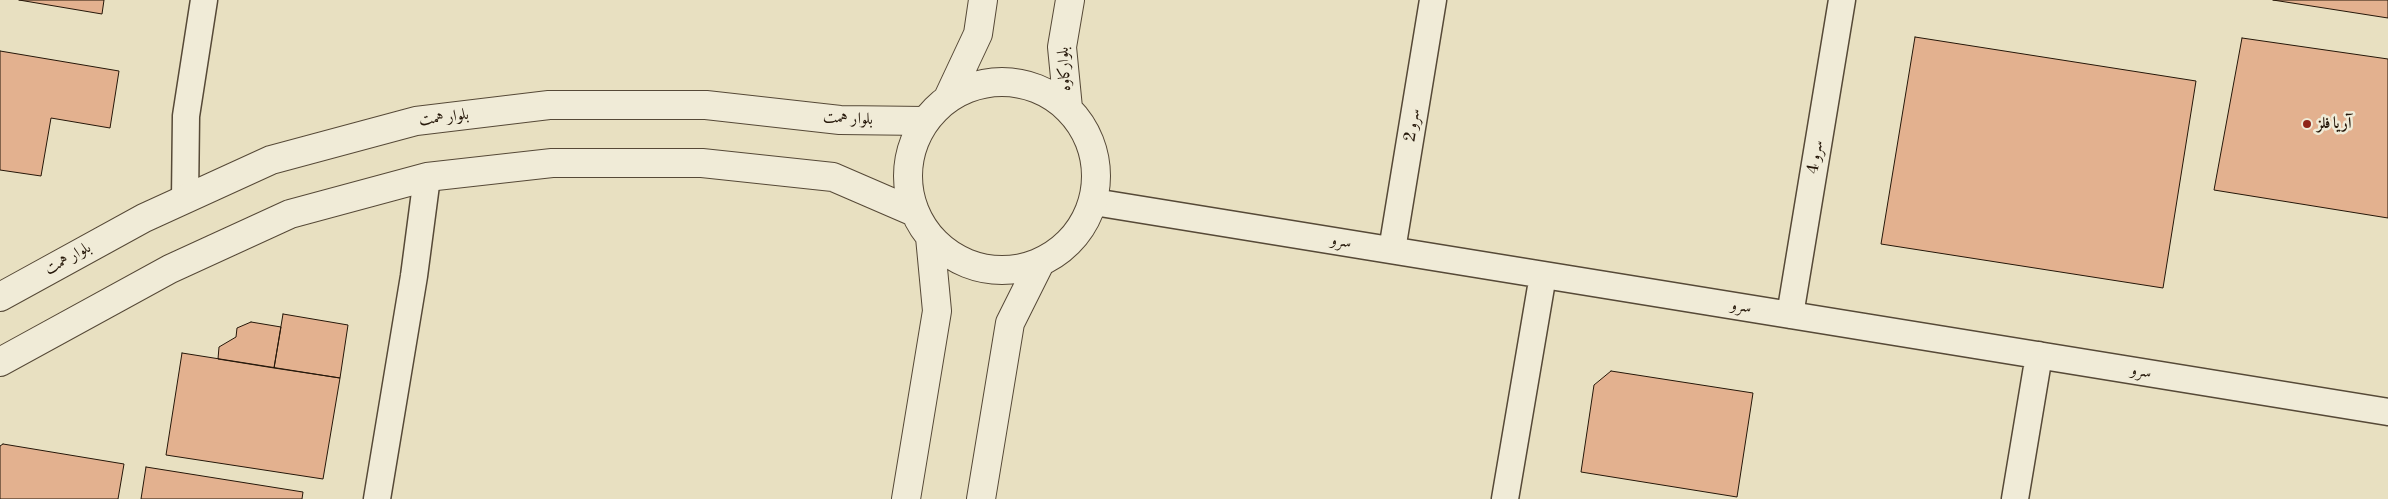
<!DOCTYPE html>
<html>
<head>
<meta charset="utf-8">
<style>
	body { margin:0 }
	canvas { display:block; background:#e8e0c1 }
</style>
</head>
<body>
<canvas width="2388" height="499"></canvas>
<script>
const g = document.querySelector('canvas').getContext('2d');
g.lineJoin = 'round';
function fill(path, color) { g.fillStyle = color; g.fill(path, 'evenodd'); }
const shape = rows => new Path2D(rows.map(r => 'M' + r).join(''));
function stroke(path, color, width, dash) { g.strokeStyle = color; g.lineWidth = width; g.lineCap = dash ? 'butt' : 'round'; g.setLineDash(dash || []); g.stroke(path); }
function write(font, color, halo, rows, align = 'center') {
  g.font = font + ' "Libre Bodoni",Amiri,serif'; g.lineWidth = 5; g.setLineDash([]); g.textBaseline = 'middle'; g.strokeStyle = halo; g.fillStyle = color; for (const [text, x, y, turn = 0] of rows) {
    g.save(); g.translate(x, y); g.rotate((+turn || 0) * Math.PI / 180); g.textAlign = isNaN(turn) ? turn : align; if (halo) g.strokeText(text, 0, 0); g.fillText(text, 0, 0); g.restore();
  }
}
const building = shape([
	[19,0,104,0,102,14,19,0],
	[2273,0,2388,0,2388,18,2273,0],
	[1915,37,2196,81,2163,288,1881,244,1915,37],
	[2242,38,2388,59,2388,218,2214,190,2242,38],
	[0,51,119,71,110,128,51,118,41,176,0,170,0,51],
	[283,314,348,325,340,378,274,368,283,314],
	[251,322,281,327,274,368,218,359,219,347,236,337,237,328,251,322],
	[182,353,340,378,323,479,166,455,182,353],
	[1611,371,1753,393,1737,497,1581,472,1594,385,1611,371],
	[3,444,124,464,118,499,0,499,0,446,3,444],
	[146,467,303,492,302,499,141,499,146,467]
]);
fill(building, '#e3b18f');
stroke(building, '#251709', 1);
const minor = shape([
	[185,199,186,116,204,0],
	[1094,202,2388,412],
	[1392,250,1433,0],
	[1790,315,1842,0],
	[377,499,414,276,427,177],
	[1505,499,1543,275],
	[2015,499,2039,355]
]);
const tertiary = shape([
	'908 176a94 94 0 1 1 188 0a94 94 0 1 1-188 0Z',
	[948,98,978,34,983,0],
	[1068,108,1062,47,1070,0],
	[0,297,144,218,271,160,416,121,549,105,706,105,840,120,925,121],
	[0,362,170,269,290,214,427,177,552,163,702,163,833,177,914,212],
	[906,499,937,311,930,237],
	[981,499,1010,323,1040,263]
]);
stroke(minor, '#564937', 29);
stroke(tertiary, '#564937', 30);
stroke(minor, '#f0ebd7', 26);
stroke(tertiary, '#f0ebd7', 28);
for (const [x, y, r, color] of [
	[2307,124,5,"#8f2418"]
]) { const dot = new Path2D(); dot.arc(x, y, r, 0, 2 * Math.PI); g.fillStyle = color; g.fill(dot); stroke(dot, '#f0ebd7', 2); }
write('16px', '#251709', '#f0ebd7', [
	["بلوارکاوه",1065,69,-93],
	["بلوار همت",444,118,-7],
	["بلوار همت",848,119,3],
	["سرو 2",1413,125,-81],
	["سرو 4",1816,157,-81],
	["سرو",1341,242,9],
	["بلوار همت",68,259,-29],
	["سرو",1741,307,9],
	["سرو",2141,372,9]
]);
write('bold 16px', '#251709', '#f0ebd7', [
	["آریا فلز",2317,124]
], 'left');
</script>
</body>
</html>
